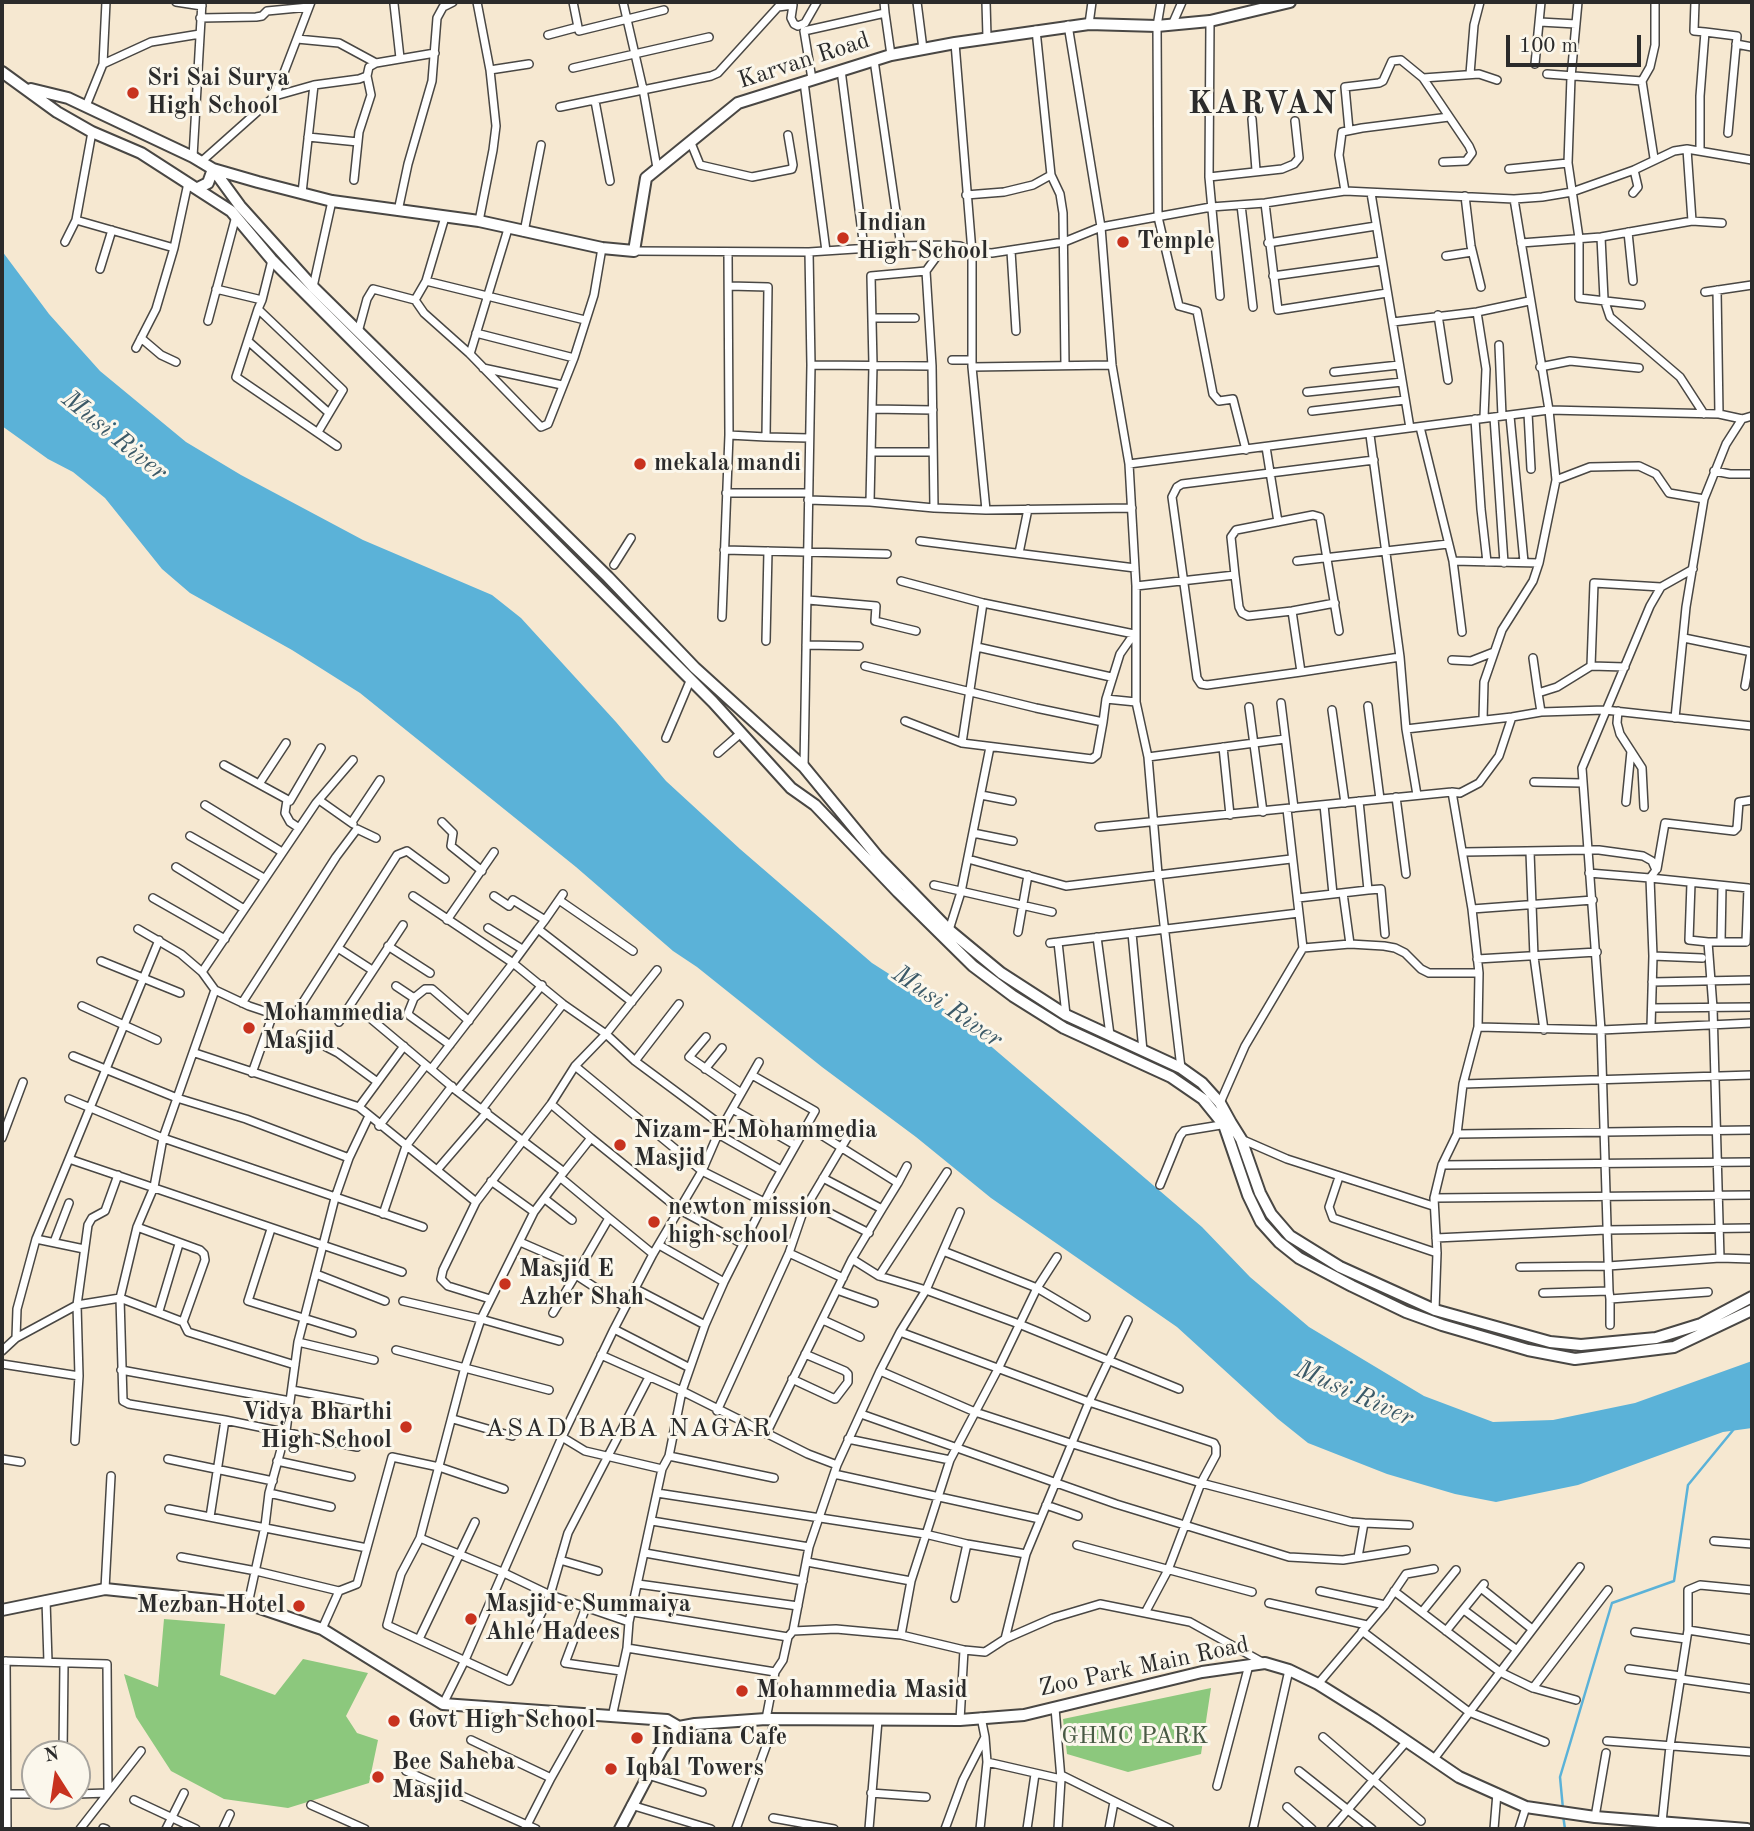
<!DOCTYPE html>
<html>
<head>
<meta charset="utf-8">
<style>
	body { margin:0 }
	#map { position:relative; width:1754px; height:1831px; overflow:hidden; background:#f6e8d1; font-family:"Old Standard TT",serif }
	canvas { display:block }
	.frame { position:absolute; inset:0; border:4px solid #2b2b2b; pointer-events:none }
	.north { position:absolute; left:21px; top:1740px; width:70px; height:70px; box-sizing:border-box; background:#fbf7ec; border:2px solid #a8a59f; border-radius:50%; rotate:348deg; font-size:19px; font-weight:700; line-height:28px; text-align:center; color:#2b2b2b }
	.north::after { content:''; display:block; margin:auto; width:24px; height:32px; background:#c8321e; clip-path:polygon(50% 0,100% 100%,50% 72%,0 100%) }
	.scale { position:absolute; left:1506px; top:35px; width:135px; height:32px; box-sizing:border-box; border:4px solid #2b2b2b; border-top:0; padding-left:9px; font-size:21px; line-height:24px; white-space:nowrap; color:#2b2b2b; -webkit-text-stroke:5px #fbf7ec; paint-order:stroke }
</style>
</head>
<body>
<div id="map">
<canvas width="1754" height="1831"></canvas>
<div class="frame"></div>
<div class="north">N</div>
<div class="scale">100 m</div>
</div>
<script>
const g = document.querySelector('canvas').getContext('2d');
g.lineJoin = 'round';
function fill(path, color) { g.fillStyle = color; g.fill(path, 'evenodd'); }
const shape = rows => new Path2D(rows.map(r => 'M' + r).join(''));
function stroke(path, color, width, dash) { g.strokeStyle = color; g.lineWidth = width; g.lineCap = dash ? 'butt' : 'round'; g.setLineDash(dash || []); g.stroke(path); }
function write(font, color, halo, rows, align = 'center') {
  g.font = font + ' "Old Standard TT",serif'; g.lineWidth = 6; g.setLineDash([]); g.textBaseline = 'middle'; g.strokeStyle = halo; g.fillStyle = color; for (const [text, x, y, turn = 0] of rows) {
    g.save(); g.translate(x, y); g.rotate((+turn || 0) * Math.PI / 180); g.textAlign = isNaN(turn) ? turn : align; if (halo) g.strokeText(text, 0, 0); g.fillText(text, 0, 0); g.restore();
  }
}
fill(shape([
	[164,1619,225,1624,220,1675,275,1695,303,1659,368,1673,346,1716,357,1733,378,1740,369,1783,288,1808,224,1799,171,1771,136,1717,124,1674,158,1687],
	[1211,1688,1201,1754,1128,1772,1067,1754,1063,1719]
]), '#8cc87d');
fill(shape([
	[2,251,49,314,100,371,186,442,241,475,363,540,492,595,521,618,616,722,666,781,740,849,872,963,958,1018,1202,1227,1250,1277,1309,1327,1424,1396,1493,1422,1553,1420,1635,1403,1752,1361,1752,1428,1723,1432,1578,1485,1496,1502,1455,1494,1387,1474,1308,1443,1278,1419,1177,1327,991,1198,916,1137,822,1067,697,967,673,951,576,867,360,693,292,650,190,593,162,569,105,498,73,472,48,459,2,426]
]), '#5bb2d8');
stroke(shape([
	[1563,1809,1560,1777,1612,1603,1674,1581,1688,1485,1734,1429],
	[1563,1815,1565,1829]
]), '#5bb2d8', 2.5);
const street = shape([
	[176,2,202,6],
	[477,2,490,70],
	[623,2,643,89,657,168],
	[884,2,885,13],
	[917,2,923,49],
	[986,2,987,37],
	[1161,2,1157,26,1158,217,1179,306,1197,311,1213,394,1219,401,1233,399,1246,450],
	[1578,2,1571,77,1568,163,1579,238,1579,298,1641,305],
	[1695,2,1694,31,1705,32,1700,96,1700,150],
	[394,4,400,58],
	[200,18,256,17,262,16,267,11,309,7],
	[1210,21,1209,177,1220,296],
	[1540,22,1576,24],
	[1089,24,1092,2],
	[1068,25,1101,227,1112,365,1129,464,1136,586,1136,702,1148,757,1158,874,1181,1068],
	[1172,25,1182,2],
	[578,27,579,31,664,10],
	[1036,30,1051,175,1060,194,1063,213,1065,365],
	[1705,32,1737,36,1728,133],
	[548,35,578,27,573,2],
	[297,39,339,43,376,63],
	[955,43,972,252,972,367,986,510],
	[1736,44,1752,47],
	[874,60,901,246],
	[103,64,106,2],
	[1535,64,1541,2],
	[573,68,709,37],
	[841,70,864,248],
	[1470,74,1474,25,1480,2],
	[1547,74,1642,81,1654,158],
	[1423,78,1479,74,1497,80],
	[812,79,804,31,885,13,891,55],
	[1642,81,1650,67,1655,45,1655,2],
	[804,82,826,251],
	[275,96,314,85,359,79,367,76,369,67,376,63,435,53],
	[595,101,610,181],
	[86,106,103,64,151,42,200,34],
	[560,107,711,76,718,73,778,7,793,5,791,18,794,24,798,26,805,23,817,2],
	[1252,119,1256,170],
	[1349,130,1345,87,1379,83,1383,81,1392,61,1401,60,1423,78,1469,146,1472,153,1466,161,1443,162],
	[92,132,76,220,174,248,188,183],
	[308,137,358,142],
	[691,143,700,165,752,177,792,169,793,165,788,135],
	[1687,149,1692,221],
	[193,157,202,2],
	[202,161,275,96,311,2],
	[1509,169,1568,163],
	[1209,177,1282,169,1294,164,1299,158,1295,121],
	[354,180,359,132,371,95,367,76],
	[1345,191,1339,155,1342,132,1362,128,1449,117],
	[302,193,314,85],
	[1371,193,1410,428],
	[1633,193,1638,187,1634,170],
	[966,195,1004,192,1033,185,1051,175],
	[1465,196,1471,246,1481,287],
	[1265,203,1278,310,1387,293],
	[1241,205,1253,307],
	[398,211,408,164,432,81,437,18,443,7,453,2],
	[445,217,426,281,415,300,424,313,470,354,541,427,548,424,574,358,594,295,602,248],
	[479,221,493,150,496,126,490,70,529,64],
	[524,232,541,145],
	[1628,232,1633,281],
	[1601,237,1604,299,1610,317,1680,377,1704,414],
	[65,242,76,220],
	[1268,243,1376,226],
	[1521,243,1601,237,1692,221,1722,223],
	[634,251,809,252,901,246,945,245,960,246,972,252,992,253,1064,242,1101,227,1211,207,1265,203,1345,191,1514,199,1542,197,1572,192,1634,170,1674,151,1687,149,1752,160],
	[1011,251,1016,331],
	[1446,256,1472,252],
	[100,269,112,230],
	[926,271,932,366,934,508],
	[1273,276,1382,261],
	[426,281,585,320],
	[729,286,768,287,766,437,809,438],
	[313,287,332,201],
	[216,289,262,300,272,260],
	[1717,290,1719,414],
	[1705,292,1752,285],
	[262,300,258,309,343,390,318,432],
	[258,309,236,377,337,446],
	[1477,312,1486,369,1484,417],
	[1438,315,1448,380],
	[872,318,915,318],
	[208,321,236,216],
	[1393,322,1477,312,1529,301],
	[358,332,367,299,373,289,415,300],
	[476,333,574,358],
	[141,338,161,355,176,362],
	[248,341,329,413],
	[1499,345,1502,416],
	[136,348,156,309,174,248],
	[470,354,508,229],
	[952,360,971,360],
	[811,365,932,366],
	[972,367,1112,365],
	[1540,367,1570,361,1639,368],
	[483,368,562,385],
	[1334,372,1399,365],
	[1307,392,1402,382],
	[873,409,933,410],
	[1312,411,1405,400],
	[1528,413,1531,469],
	[1510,416,1524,562],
	[1494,417,1504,563],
	[1475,419,1481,509,1487,562],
	[1420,427,1453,561,1462,632],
	[729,435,766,437],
	[1370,435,1400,657,1406,729,1417,795],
	[1266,447,1278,522],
	[872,452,933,452],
	[1374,460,1182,484,1177,487,1172,497,1197,678,1201,684,1207,685,1301,672,1400,657],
	[1129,464,1549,410,1719,414,1742,419,1752,416],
	[1714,471,1730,474,1752,474],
	[1556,480,1590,467,1639,466,1656,474,1669,493,1704,499],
	[726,493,807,493],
	[808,500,870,502,934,508,986,510,1132,508],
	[870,502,873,365,871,276,926,271,945,245],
	[920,541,1135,568],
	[724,550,887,554],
	[1019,553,1028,509],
	[1297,561,1448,544],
	[1453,561,1539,563],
	[614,565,631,538],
	[1235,575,1231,537,1236,530,1313,515,1320,517,1339,631],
	[901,581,983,603,1134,634,1120,654,1106,699],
	[1136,586,1235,575,1239,607,1242,613,1248,616,1292,611,1335,603],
	[808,600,876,606,875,621,916,631],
	[1292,611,1301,672],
	[722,617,729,435,728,253],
	[1684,638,1752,652],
	[766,641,768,551],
	[806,645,859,646],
	[977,647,1111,677],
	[1533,658,1538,693],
	[1452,660,1471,661,1494,652],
	[865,666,1036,708,1103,722,1106,699,1136,702],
	[1591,666,1594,583,1661,587],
	[1745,686,1751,652],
	[1281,703,1294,808],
	[1368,706,1380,799],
	[1249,707,1263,812],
	[1332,710,1345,803],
	[1618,711,1617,723,1620,734,1642,768,1644,807],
	[1541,712,1538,693,1557,687,1591,666,1625,667],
	[1675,718,1686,607,1704,499,1726,444,1742,419],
	[1483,720,1484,682,1502,630,1533,581,1539,563,1556,480,1549,410,1514,199],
	[905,721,962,743,1092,759,1097,755,1103,722],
	[1406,729,1512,717,1541,712,1605,710,1752,726],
	[666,738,690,681],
	[962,743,983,603],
	[1223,747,1230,815],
	[718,753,741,733],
	[1148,757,1285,739],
	[224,765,290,801,321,748],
	[804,767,811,365,809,252],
	[1534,782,1582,783],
	[259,784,286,743],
	[981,795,1012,801],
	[1396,797,1406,874],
	[287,800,285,813,290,822,299,828],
	[319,800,353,824],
	[1626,802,1631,751],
	[205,805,282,852],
	[1324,805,1333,894],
	[352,822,380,780],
	[442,822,453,833,451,846,482,871],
	[1099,827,1452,792,1460,793,1479,783,1499,756,1512,717],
	[973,833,1013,841],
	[190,836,264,878],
	[1464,852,1588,850,1601,1030,1609,1291],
	[1530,852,1534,957,1544,1030],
	[968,859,1066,886,1291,859],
	[176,867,244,909],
	[1657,869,1665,823,1734,831,1737,828,1739,802,1752,800],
	[1589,873,1650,878,1653,956,1651,1027],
	[1650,878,1656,870,1652,861,1643,856,1599,850,1588,850,1582,768,1650,606,1661,587,1693,569],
	[1650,878,1748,888,1746,942,1708,942,1689,940,1691,883],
	[934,885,1052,912],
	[1368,890,1381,889,1385,934],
	[1343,893,1350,944],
	[413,896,513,963,538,929,632,1002],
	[494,896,509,906,513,900,545,920,538,929],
	[153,898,225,939],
	[1298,898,1368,890,1359,801],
	[559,900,633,951],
	[1472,909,1593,900],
	[447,920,494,852],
	[545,920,563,894],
	[488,928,522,949],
	[138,929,181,954,202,972,215,990,249,1006,273,1014,291,1014,298,1010,397,855,407,851,445,879],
	[949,930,961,892,990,747],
	[1018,932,1028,875],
	[1132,933,1143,1051],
	[1097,937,1110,1035],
	[1058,942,1066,1015],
	[1708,942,1713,1008,1720,1258,1752,1259],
	[1721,942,1722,886],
	[1050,943,1299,913],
	[388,946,430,973],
	[338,948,372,970],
	[1303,948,1350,944,1384,946,1395,948,1405,953,1421,969,1429,973,1479,973],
	[1653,956,1702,958],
	[1477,959,1597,952],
	[101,961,180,993],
	[202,972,316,803,353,760],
	[1652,982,1752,980],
	[396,986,414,998,408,1013,410,1016,450,1045],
	[215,990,163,1138,154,1187,137,1227,120,1298,123,1401,129,1404,225,1420,357,1447],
	[414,998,425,989,432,989,469,1021],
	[242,1003,336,857,357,829,376,838],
	[82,1006,157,1040],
	[1652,1008,1752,1007],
	[364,1013,457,1091,564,1172,591,1138,551,1104],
	[339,1022,403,925],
	[1478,1027,1601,1030,1752,1023],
	[301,1034,338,1053,376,1081],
	[706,1037,689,1057,741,1093],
	[195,1053,359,1107,476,1202],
	[73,1056,177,1098,246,1119,349,1158],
	[635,1061,679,1004],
	[575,1066,702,1171,764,1202],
	[432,1068,513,963,563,1004,606,1034,635,1061,724,1127],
	[705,1069,722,1048],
	[252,1073,273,1014],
	[1463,1084,1752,1075],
	[457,1091,542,985],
	[69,1099,163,1138,423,1227],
	[1220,1103,1245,1046,1303,948,1287,809],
	[359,1107,404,1046],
	[482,1109,563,1004],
	[734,1110,795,1145],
	[379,1126,426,1065],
	[807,1126,898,1183,882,1209],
	[718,1134,781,1170],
	[1457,1134,1752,1130],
	[2,1138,23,1082],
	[591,1138,680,1210,743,1244],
	[1241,1139,1287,1159,1433,1206],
	[69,1159,159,940],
	[1442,1165,1752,1162],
	[437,1170,487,1112],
	[564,1172,534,1212,481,1319,465,1367,420,1538,401,1574,387,1625,509,1681,550,1595,568,1533,649,1377],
	[1339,1177,1329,1207,1333,1218,1437,1253],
	[491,1181,534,1212],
	[898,1183,907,1166],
	[1160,1185,1180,1136,1184,1131,1227,1124],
	[1434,1198,1752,1195],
	[545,1199,572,1220],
	[808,1202,869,1233],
	[383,1214,406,1146,452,1086],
	[609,1218,653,1254],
	[137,1227,200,1250,204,1254,205,1260,183,1322],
	[271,1229,248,1301,352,1333],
	[1436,1238,1606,1230,1752,1228],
	[36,1239,84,1249],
	[54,1242,69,1203],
	[520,1242,580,1268,609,1218,561,1178],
	[659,1245,724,1282],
	[943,1251,1037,1288,1086,1317],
	[789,1253,843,1278],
	[852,1259,879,1276,926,1290,1019,1324,1179,1389],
	[1520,1267,1608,1266,1720,1258],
	[316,1274,385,1301],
	[576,1275,625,1307],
	[879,1276,947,1172],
	[634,1288,705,1325],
	[837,1290,874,1303],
	[1543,1293,1609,1291,1610,1299,1708,1292],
	[490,1299,448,1286,441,1279,443,1270,476,1202,551,1104,575,1066,606,1034,657,970],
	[1610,1299,1610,1325],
	[403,1301,481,1319,559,1341],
	[1435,1310,1437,1253,1434,1198,1442,1165,1457,1134,1463,1084,1478,1027,1479,973,1472,909,1452,792],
	[159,1311,179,1244],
	[553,1313,578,1271],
	[823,1320,860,1337],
	[614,1329,690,1368],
	[900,1332,1089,1402,1214,1443,1216,1447,1216,1455,1201,1483,1168,1570,1145,1613],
	[16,1338,17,1309,36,1239,69,1159,402,1272],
	[298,1342,374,1360],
	[396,1350,549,1390],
	[2,1351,16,1338,77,1305,120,1298,183,1322,188,1332,295,1365],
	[601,1355,682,1391,808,1454,837,1465],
	[2,1364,79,1376],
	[121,1370,290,1401],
	[880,1371,975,1412,1073,1444,1201,1483,1351,1522,1364,1523],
	[792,1379,835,1399,848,1382,848,1374,845,1371,805,1354],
	[292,1390,361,1403],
	[717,1411,789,1253,803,1212,850,1133],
	[861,1414,1116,1504,1289,1557,1343,1560,1406,1550],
	[453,1419,512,1436],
	[766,1434,852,1259,882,1209,823,1178],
	[562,1437,585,1451,662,1469],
	[848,1439,950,1460],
	[75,1441,79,1376,77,1305,88,1225,92,1218,105,1211,118,1175],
	[669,1456,774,1478],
	[2,1459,21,1462],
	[168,1459,273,1481],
	[277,1461,351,1477],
	[834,1474,1040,1519],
	[269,1493,331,1507],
	[657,1493,925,1534,967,1544,1026,1554],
	[1046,1505,1078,1516],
	[169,1509,367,1548],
	[210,1517,225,1420],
	[652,1521,809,1547],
	[420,1538,502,1572,550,1595,629,1622],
	[1714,1541,1752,1544],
	[1077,1545,1252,1592],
	[645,1553,803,1581],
	[181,1557,256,1571,339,1591],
	[1358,1557,1364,1523,1409,1525],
	[560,1560,598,1571],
	[807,1562,911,1581],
	[638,1584,798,1606],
	[1481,1588,1532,1629],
	[105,1589,111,1476],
	[1320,1591,1385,1605],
	[1394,1591,1500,1672,1533,1688,1576,1700],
	[955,1598,967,1544],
	[46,1600,48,1662],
	[1269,1603,1367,1625],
	[248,1604,265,1526,269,1493,286,1431,298,1342,304,1319,335,1198,349,1158,369,1116],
	[586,1607,565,1663,621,1671],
	[1464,1610,1517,1650],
	[633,1612,788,1637],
	[1422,1612,1456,1570],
	[322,1629,339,1591,357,1584,392,1457,439,1467,504,1489],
	[1688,1630,1752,1640],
	[793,1631,836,1629,901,1635,964,1650,985,1652,1005,1639,1053,1618,1100,1604,1190,1622,1264,1663],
	[1362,1631,1469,1712,1545,1742],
	[1446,1631,1484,1584],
	[1635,1632,1686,1639],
	[901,1635,911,1581,950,1460,998,1369,1037,1288,1057,1257],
	[419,1639,475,1522],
	[1005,1639,1026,1554,1089,1402,1128,1320],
	[627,1648,775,1672],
	[2,1661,107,1664,108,1793,77,1794],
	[6,1661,7,1829],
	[1629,1669,1681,1676],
	[1681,1679,1752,1689],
	[1318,1684,1385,1605,1406,1574,1434,1569],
	[1533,1688,1608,1590],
	[443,1704,465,1660,562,1437,614,1329,653,1254,702,1171,718,1134,759,1062],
	[1055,1708,1061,1779,1058,1829],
	[612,1717,627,1648,629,1622,662,1469,669,1456,682,1391,705,1325,724,1282,772,1187,815,1111,752,1075],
	[766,1719,775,1672,783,1660,788,1637,793,1631,809,1547,837,1465,880,1371,900,1332,926,1290,960,1212],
	[960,1720,964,1650],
	[1323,1737,1421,1821],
	[471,1740,551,1778],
	[1607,1741,1752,1752],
	[63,1754,64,1663],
	[1434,1759,1580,1567],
	[987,1762,1061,1779],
	[406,1771,536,1829],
	[1299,1771,1372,1829],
	[648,1775,702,1792],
	[1061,1775,1170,1829],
	[1217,1786,1249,1665],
	[871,1793,926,1797],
	[2,1794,35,1794],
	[134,1800,196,1829],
	[311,1805,365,1829],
	[631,1805,711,1829],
	[1287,1807,1312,1829],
	[1595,1817,1606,1753],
	[773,1818,834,1829],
	[1662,1822,1670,1746,1688,1630,1688,1590,1700,1585,1752,1590],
	[103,1828,106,1829],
	[80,1829,141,1751],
	[166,1829,184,1793],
	[223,1829,230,1814],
	[525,1829,551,1778,586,1716],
	[736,1829,776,1719],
	[869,1829,878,1720],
	[945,1829,963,1780,985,1737,981,1717],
	[980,1829,987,1762,985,1737],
	[1027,1829,1035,1774],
	[1109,1829,1114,1802],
	[1253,1829,1289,1670],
	[1331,1829,1407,1741],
	[1494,1829,1497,1793],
	[1519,1829,1526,1807]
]);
const secondary = shape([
	[2,72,57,112,92,132,141,153,231,211,272,260,713,702,791,788,815,805,898,892,973,966,1013,996,1064,1028,1171,1077,1203,1099,1224,1125,1248,1195,1261,1222,1279,1242,1299,1258,1352,1286,1406,1312,1442,1325,1528,1350,1575,1359,1674,1347,1752,1310],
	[31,89,68,98,193,157,213,169,258,182,332,201,479,221,602,248,634,251,646,178,738,103,891,55,955,43,1089,24,1157,26,1210,21,1290,2],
	[213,169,240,206,313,287,608,577,695,668,804,767,878,857,949,930,1001,973,1066,1015,1181,1068,1202,1083,1220,1103,1231,1123,1241,1139,1260,1193,1271,1214,1290,1236,1340,1267,1435,1310,1550,1342,1581,1345,1656,1338,1701,1324,1752,1297],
	[198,188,208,183,213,169],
	[2,1610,105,1589,248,1604,322,1629,443,1704,667,1720,679,1727],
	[679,1727,695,1724,766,1719,960,1720,1024,1715,1202,1672,1265,1663,1289,1670,1318,1684,1374,1719,1459,1777,1526,1807,1595,1817,1747,1829],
	[620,1829,662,1749,679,1727]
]);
stroke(street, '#494744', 10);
stroke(secondary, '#494744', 14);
stroke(street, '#fff', 7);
stroke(secondary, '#fff', 10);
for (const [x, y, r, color] of [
	[133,93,7,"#c8321e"],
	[843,238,7,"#c8321e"],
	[1123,242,7,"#c8321e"],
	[640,464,7,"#c8321e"],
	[249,1028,7,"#c8321e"],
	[620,1145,7,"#c8321e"],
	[654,1222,7,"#c8321e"],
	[505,1284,7,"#c8321e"],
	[406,1427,7,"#c8321e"],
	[299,1606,7,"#c8321e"],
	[471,1619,7,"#c8321e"],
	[742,1691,7,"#c8321e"],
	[394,1721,7,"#c8321e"],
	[637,1738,7,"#c8321e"],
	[611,1769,7,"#c8321e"],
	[378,1777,7,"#c8321e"]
]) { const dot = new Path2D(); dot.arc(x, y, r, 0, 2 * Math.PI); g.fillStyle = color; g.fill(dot); stroke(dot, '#fbf7ec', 2.5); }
write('24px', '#2b2b2b', '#fbf7ec', [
	["Karvan Road",804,61,-18],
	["Zoo Park Main Road",1144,1667,-12]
]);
write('bold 24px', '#2b2b2b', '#fbf7ec', [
	["Sri Sai Surya",147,79],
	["High School",147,107],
	["Indian",857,224],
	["High School",857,252],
	["Temple",1137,242],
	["mekala mandi",654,464],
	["Mohammedia",263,1014],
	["Masjid",263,1042],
	["Nizam-E-Mohammedia",634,1131],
	["Masjid",634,1159],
	["newton mission",668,1208],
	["high school",668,1236],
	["Masjid E",519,1270],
	["Azher Shah",519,1298],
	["Vidya Bharthi",392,1413,"right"],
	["High School",392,1441,"right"],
	["Masjid e Summaiya",485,1605],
	["Ahle Hadees",485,1633],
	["Mezban Hotel",285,1606,"right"],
	["Mohammedia Masid",756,1691],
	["Govt High School",408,1721],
	["Indiana Cafe",651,1738],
	["Bee Saheba",392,1763],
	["Masjid",392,1791],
	["Iqbal Towers",625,1769]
], 'left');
write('24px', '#485a44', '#fbf7ec', [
	["GHMC PARK",1135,1737]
]);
write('italic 26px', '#3c5a68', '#fbf7ec', [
	["Musi River",114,436,39],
	["Musi River",947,1007,34],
	["Musi River",1354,1394,24]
]);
g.letterSpacing = '2px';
write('26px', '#2b2b2b', '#fbf7ec', [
	["ASAD BABA NAGAR",629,1429]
]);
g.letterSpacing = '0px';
g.letterSpacing = '2px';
write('bold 32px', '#2b2b2b', '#fbf7ec', [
	["KARVAN",1263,105]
]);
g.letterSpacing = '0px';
</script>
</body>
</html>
